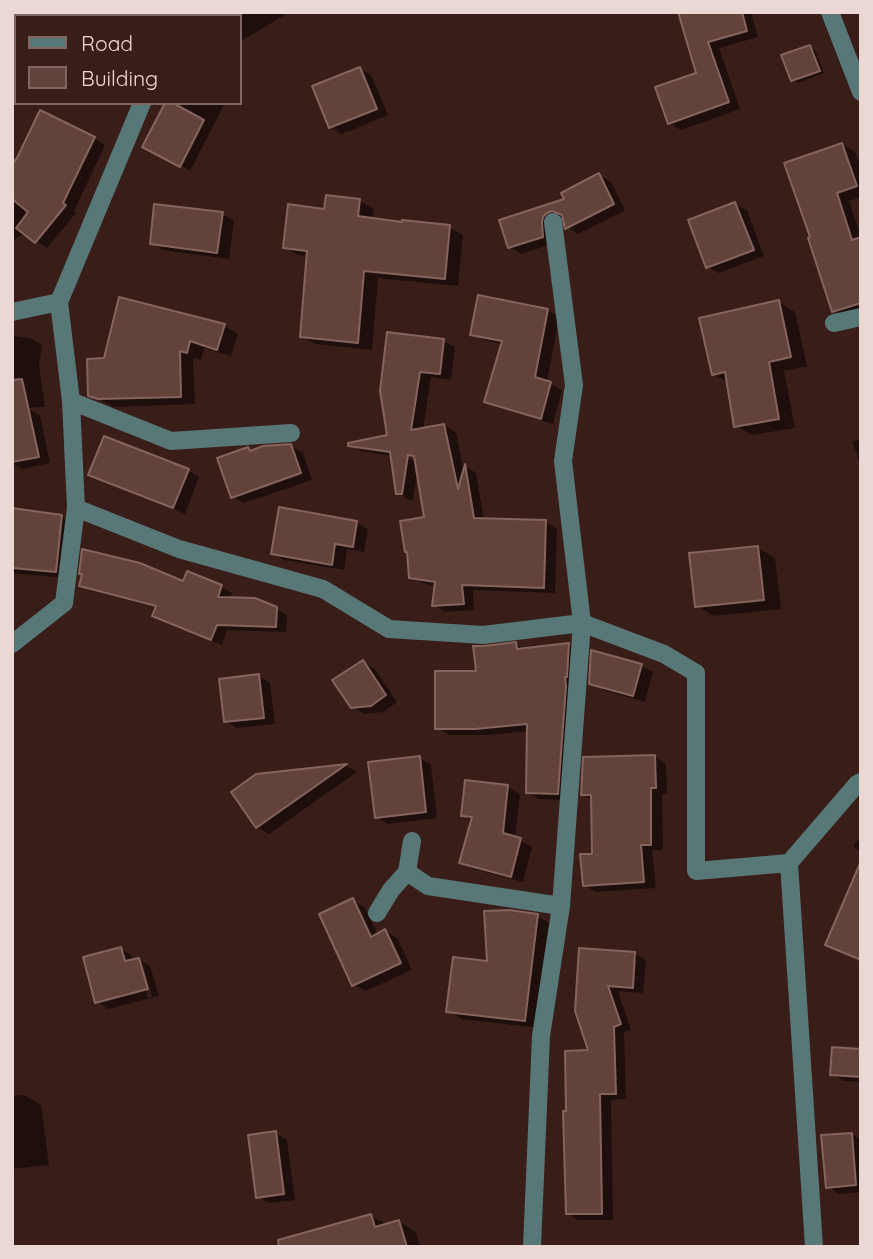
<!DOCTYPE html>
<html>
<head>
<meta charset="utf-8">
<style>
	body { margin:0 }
	#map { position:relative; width:873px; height:1259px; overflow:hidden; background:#391d18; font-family:Quicksand,sans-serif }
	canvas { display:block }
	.frame { position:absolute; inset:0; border:14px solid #ebd7d3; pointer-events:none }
	.legend { position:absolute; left:14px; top:14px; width:228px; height:91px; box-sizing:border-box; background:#391d18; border:2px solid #806763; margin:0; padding:9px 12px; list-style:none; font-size:21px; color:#ebd7d3 }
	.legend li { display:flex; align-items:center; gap:14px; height:35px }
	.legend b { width:35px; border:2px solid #806763 }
</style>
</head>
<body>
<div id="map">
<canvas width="873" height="1259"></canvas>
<div class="frame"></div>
<ul class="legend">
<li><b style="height:9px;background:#587777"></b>Road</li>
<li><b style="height:19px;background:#62433c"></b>Building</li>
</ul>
</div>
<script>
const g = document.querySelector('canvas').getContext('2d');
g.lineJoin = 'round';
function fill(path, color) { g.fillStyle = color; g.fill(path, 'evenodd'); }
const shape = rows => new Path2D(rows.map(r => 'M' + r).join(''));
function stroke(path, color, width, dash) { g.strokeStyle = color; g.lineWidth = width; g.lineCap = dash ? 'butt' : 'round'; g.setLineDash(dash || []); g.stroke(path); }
fill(shape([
	[78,12,116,12,118,16,71,16],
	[216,12,290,12,241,41,240,40,240,16,218,16],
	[680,12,751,12,758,37,719,48,740,109,681,130,669,123,698,74],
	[810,47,815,50,824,73,798,83,792,79],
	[360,69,371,75,388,115,342,134,330,127],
	[167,103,225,103,190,171,144,146],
	[94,138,105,145,74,211,76,213,47,248,25,233,12,241,12,172],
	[842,145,855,152,861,169,861,197,849,201,861,237,861,314,847,318,833,310,811,239],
	[599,175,611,182,625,210,578,234,567,227,564,217,559,219,555,243,521,254,509,247,501,221,567,200],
	[328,197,360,201,374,209,372,219,449,227,463,235,458,286,378,278,372,350,315,344,302,336,308,256,298,255,285,247,326,211],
	[735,204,747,210,764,256,719,273,708,267],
	[222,214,234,221,229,259,163,250,151,243],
	[779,302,795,312,807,366,784,371,795,428,752,435,736,426,728,382,713,374],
	[548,310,559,317,547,382,562,390,553,424,497,407,486,401,502,344,484,340,472,334],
	[224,326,238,334,231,356,204,348,201,360,193,358,195,404,114,407,90,395,105,360],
	[12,336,30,338,42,345,39,365,45,407,26,408,40,415,50,463,22,469,12,463],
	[443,341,455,347,451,380,431,377,423,430,444,426,456,432,464,474,466,467,476,473,484,520,546,522,557,529,555,593,473,590,474,610,445,612,434,605,436,586,422,583,411,577,426,519,417,472,413,500,409,500,398,493,392,456,361,451,350,445,389,437,382,391],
	[401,449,416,458,416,462,399,452],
	[861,439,861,465,852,442],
	[291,446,303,453,312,480,244,503,232,496,248,449,252,452],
	[188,470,199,477,185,514,102,481,90,475],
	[12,510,62,516,73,523,68,578,12,573],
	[356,522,368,529,364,552,347,549,344,570,284,560,273,553],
	[758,548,775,558,781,609,714,616,697,606],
	[188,573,222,587,232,593,230,599,276,609,287,615,286,632,227,630,222,645,165,622,154,616,157,608,92,591,81,585,185,583],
	[516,644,525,650,569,645,580,652,569,800,539,799,527,792,529,731,488,735,449,735,437,728,477,673],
	[363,662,375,669,397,702,383,712,364,714,352,707],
	[641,666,653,672,645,702,603,690,591,683],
	[258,676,270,683,275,724,237,728,226,721],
	[655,757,666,764,667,793,662,794,663,850,652,850,656,888,596,892,584,885,594,855,593,800,582,794],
	[419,758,431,765,437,818,388,824,376,817],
	[347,766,357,772,269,834,257,827,257,776],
	[466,782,508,787,520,794,515,838,532,847,523,882,473,869,462,862,472,821,463,815],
	[861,836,861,852,853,846],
	[352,900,364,907,378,935,385,931,397,938,412,970,365,991,354,984],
	[861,908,861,961,827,944],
	[537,916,551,924,539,1028,462,1019,448,1011,489,963],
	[121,949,132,956,134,961,139,960,150,966,159,996,108,1009,97,1002],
	[139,966,143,966,152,997,148,998],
	[581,950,635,954,646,960,643,993,618,991,631,1030,624,1032,626,1099,611,1100,613,1220,578,1220,567,1213,568,1112,590,1052],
	[861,1050,861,1082,844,1081,832,1074],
	[24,1095,41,1105,49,1165,12,1169,12,1096],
	[275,1133,287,1140,295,1200,270,1203,258,1197],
	[851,1134,861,1140,861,1192,839,1194,828,1187],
	[371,1216,388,1225,399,1222,416,1232,420,1247,295,1247]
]), '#0007');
const building = shape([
	[678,12,742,12,747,31,708,42,729,102,668,124,655,87,696,73,678,12],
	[810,45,820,71,791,81,781,55,810,45],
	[360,67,377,109,329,128,312,86,360,67],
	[165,103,173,103,204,120,180,167,142,147,165,103],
	[40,110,95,137,63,203,66,205,35,243,16,228,28,212,12,199,12,164,17,158,40,110],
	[842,143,857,186,837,193,852,240,861,237,861,303,832,312,808,238,810,237,784,163,842,143],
	[599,173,614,204,565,229,562,215,552,211,547,213,543,217,542,223,543,237,508,248,499,220,564,199,561,193,599,173],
	[326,195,360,199,358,216,402,222,402,220,450,225,445,279,364,271,358,343,300,337,307,251,283,248,288,204,324,209,326,195],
	[735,202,754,250,706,268,688,220,735,202],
	[154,204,223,212,217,253,150,244,154,204],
	[478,295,548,309,535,377,551,382,541,419,484,402,502,341,470,335,478,295],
	[119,297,225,324,217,350,190,341,187,353,180,351,181,397,98,399,88,396,87,359,104,358,119,297],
	[779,300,791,357,769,362,779,419,734,427,725,372,712,375,699,318,779,300],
	[387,332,444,339,440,374,420,372,411,430,444,424,458,489,465,464,474,518,546,520,544,588,462,585,464,604,432,606,435,582,409,578,407,552,405,552,400,521,424,517,414,456,408,455,402,494,396,494,390,452,348,446,348,443,387,435,380,391,387,332],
	[22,379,39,457,12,462,12,380,22,379],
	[104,436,189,469,173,508,88,475,104,436],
	[291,444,301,473,231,498,217,458,248,447,250,451,263,446,291,444],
	[279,507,357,521,353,547,335,544,332,565,271,554,279,507],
	[12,508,62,515,56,572,12,568,12,508],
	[758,546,764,600,695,607,689,553,758,546],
	[82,549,140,563,183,581,187,571,222,585,218,597,255,598,277,607,276,627,217,625,211,640,152,616,156,606,79,586,82,574,79,574,82,549],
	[516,642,517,649,569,643,567,677,565,677,566,686,558,794,526,793,527,724,475,729,435,729,435,671,476,671,473,646,484,646,516,642],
	[591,650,642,664,633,696,589,684,591,650],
	[363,660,386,695,371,706,351,708,332,680,363,660],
	[259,674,264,718,224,722,219,679,259,674],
	[655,755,656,788,651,788,651,845,641,845,644,882,583,886,580,854,592,854,591,795,581,795,583,757,655,755],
	[420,756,426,812,375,818,368,762,420,756],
	[347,764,256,828,231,792,256,774,347,764],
	[465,780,508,785,503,833,521,838,511,877,459,863,472,817,461,816,465,780],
	[861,861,861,960,825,945,861,861],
	[353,898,371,937,385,929,401,963,352,986,319,914,353,898],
	[509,910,538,914,525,1021,446,1012,453,957,487,961,484,911,509,910],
	[121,947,125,961,139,958,148,989,95,1003,83,957,121,947],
	[579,948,635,952,633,988,608,986,621,1024,614,1027,616,1094,600,1094,602,1214,566,1214,563,1111,566,1111,565,1051,588,1050,575,1011,579,948],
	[832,1047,861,1049,861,1077,830,1075,832,1047],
	[276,1131,284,1194,256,1198,248,1135,276,1131],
	[852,1133,856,1185,826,1188,821,1135,852,1133],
	[371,1214,375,1227,399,1220,407,1247,279,1247,278,1240,371,1214]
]);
fill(building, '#62433c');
stroke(building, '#85645d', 2);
stroke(shape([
	[830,12,861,92],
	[178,16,179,12],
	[12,312,59,302,142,103],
	[834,323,861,317],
	[71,401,171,441,291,433],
	[76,508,179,549,323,589,389,629,483,635,582,623,664,654,696,673,696,871,789,863],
	[12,644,64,603,76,508,71,401,59,302],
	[412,841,407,872,428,886,561,906],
	[377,913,391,890,407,872],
	[532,1247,541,1036,561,906,582,623,563,461,574,385,553,222],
	[814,1247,789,863,857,784,861,782]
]), '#587777', 18);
</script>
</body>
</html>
